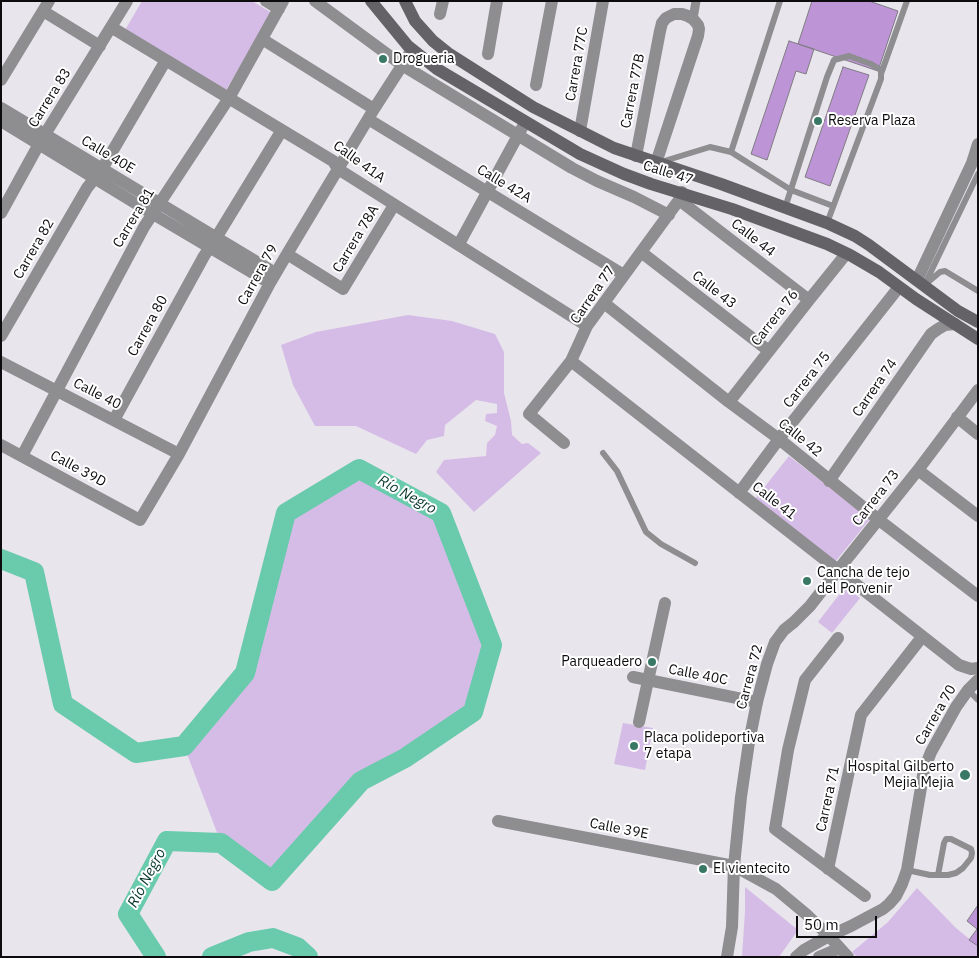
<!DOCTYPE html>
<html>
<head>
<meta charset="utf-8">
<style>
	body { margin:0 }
	#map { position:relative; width:979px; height:958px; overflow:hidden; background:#e9e5ec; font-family:"IBM Plex Sans",sans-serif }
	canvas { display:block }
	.frame { position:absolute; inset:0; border:2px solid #0d0b0e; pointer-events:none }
	.scale { position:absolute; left:796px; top:916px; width:81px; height:22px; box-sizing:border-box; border:2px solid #0d0b0e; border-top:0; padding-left:6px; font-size:15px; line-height:18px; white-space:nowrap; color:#0d0b0e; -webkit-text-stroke:4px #fff; paint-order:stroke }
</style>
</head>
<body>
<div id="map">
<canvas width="979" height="958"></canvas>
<div class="frame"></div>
<div class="scale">50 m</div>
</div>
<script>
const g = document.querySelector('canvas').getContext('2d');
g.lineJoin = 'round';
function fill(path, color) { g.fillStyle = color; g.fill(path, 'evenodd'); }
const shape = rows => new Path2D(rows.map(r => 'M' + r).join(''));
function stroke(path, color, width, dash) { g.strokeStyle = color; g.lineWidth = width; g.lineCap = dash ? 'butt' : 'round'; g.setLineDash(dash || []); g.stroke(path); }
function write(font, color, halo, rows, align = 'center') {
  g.font = font + ' "IBM Plex Sans",sans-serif'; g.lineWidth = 4; g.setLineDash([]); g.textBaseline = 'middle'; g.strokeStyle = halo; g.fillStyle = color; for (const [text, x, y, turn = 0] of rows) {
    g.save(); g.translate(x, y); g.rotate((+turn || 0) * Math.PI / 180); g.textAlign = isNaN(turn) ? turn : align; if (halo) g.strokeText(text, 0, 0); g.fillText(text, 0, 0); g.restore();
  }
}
fill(shape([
	[142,1,252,1,272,13,226,90,125,30],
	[408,315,452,321,495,334,504,352,504,393,511,421,512,435,522,444,528,443,541,453,474,512,436,472,444,460,486,456,487,443,495,435,497,426,485,421,486,414,497,413,497,404,476,400,445,425,444,436,427,440,416,454,356,426,315,426,293,385,281,345,316,332],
	[789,456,870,519,835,562,755,499],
	[359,469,441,513,492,645,473,712,405,758,361,781,272,881,221,843,184,746,245,673,286,513],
	[845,587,860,598,832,633,818,622],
	[623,723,653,728,645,770,614,764],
	[745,887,798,930,779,957,742,957,745,911],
	[917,888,956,928,978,946,978,957,857,957,852,952,888,922]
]), '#d5bce6');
stroke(shape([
	[1,559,34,572,63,704,136,753,184,746,245,673,286,513,359,469,441,513,492,645,473,712,405,758,361,781,272,881,221,843,167,841,128,914,156,957],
	[212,957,249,942,273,938,297,947,308,957]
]), '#6acaac', 20);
const building = shape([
	[812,1,869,1,898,11,878,71,798,44,812,1],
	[789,41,814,49,806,74,796,71,767,160,751,154,789,41],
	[843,67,869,75,830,186,805,177,843,67],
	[978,905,978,946,969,940,977,929,967,921,978,905]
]);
fill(building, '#bd95d7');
stroke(building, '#7f7b82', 1);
stroke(shape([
	[731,152,780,1],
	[661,162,710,147,731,152,791,190,833,206],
	[785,208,827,77,834,60,849,56,871,64,881,70,881,74],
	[827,223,881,79,881,74,907,1],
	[927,283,940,272,945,271,978,291],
	[924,286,978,174],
	[603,453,617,471,646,532,661,544,695,563],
	[968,690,978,700],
	[907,870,930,875,948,875,956,873,963,868,971,858,972,853,971,849,951,839,946,839,944,843,938,875]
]), '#8e8d90', 6);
stroke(shape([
	[693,19,696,1]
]), '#8e8d90', 9);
stroke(shape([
	[266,1,279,9],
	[315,1,402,65,572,168,597,181,634,197,669,215],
	[43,11,100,46],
	[440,14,443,1],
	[111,27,333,161,338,169,587,326],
	[262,39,374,109],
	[488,54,497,1],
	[1,80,49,1],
	[536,85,552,1],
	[1,108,275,273],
	[368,119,624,275],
	[1,121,153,214,270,283],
	[580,131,603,1],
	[636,156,660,31,662,23,666,18,674,14,682,14,688,16,693,19,698,25,699,29,698,36,656,163],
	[102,169,166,60],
	[679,200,809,300],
	[1,213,39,144,127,1],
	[216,238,282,130],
	[459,244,522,128],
	[641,252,769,351],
	[287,254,343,289,394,205],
	[917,280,972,163,978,144],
	[604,303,729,402,779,439,879,520,978,596],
	[1,336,87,188,95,178],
	[571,361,838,570,918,470,978,390],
	[1,362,179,454],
	[729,402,809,300,846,254],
	[957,417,978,434],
	[114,420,204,256,210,247],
	[564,443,529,414,571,361,587,326,679,200,682,192],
	[1,445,140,520,179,454,270,283,287,254,374,109,412,50],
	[22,456,144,227,229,98,283,1],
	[918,470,978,516],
	[829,481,931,334,938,329,945,325,955,324],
	[739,493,779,439,899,287],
	[838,638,805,680,788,750,775,829,865,896],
	[633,677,757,702],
	[639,722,665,603],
	[498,821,734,866],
	[828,869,861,715,922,637],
	[829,936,848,957],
	[819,957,840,948]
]), '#8e8d90', 12);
stroke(shape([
	[734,866,776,889,806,914,829,936],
	[727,957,732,927,734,866,741,797,749,742,757,702,767,664,775,642,784,630,794,622,810,606,838,570,959,665,971,669,978,668],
	[796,957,804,950,829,936,851,926,883,909,889,904,896,896,902,884,907,870,924,770,931,752,956,707,968,690,978,680]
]), '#8e8d90', 12);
stroke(shape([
	[371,1,408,46,437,69,580,154,624,174,651,184,732,209,827,244,850,255,879,272,916,299,978,339],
	[405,1,415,21,433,41,448,53,533,107,614,148,721,184,827,223,855,236,869,245,958,311,978,322]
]), '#646266', 12);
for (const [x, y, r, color] of [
	[383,59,5,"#397864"],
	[818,121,5,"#397864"],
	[807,581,5,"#397864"],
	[652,662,5,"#397864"],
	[634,746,5,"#397864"],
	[965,775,6,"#397864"],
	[703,869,5,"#397864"]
]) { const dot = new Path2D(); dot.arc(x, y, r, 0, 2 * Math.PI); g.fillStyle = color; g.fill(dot); stroke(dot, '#fff', 2); }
write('14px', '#0d0b0e', '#fff', [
	["Drogueria",393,59],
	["Reserva Plaza",828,121],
	["Cancha de tejo",817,573],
	["del Porvenir",817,589],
	["Parqueadero",642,662,"right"],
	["Placa polideportiva",644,738],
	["7 etapa",644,754],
	["Hospital Gilberto",954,767,"right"],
	["Mejia Mejia",954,783,"right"],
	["El vientecito",713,869]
], 'left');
write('14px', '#0d0b0e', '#fff', [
	["Carrera 77C",577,64,-80],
	["Carrera 77B",633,91,-79],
	["Carrera 83",50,98,-58],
	["Calle 40E",108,155,31],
	["Calle 41A",359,162,36],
	["Calle 47",668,173,17],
	["Calle 42A",504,184,31],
	["Carrera 81",134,218,-59],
	["Calle 44",753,238,38],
	["Carrera 78A",356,239,-59],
	["Carrera 82",34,249,-60],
	["Carrera 79",258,275,-61],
	["Calle 43",714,290,38],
	["Carrera 77",593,295,-55],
	["Carrera 76",775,318,-52],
	["Carrera 80",148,326,-61],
	["Carrera 75",807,380,-52],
	["Carrera 74",875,388,-55],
	["Calle 40",97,394,27],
	["Calle 42",800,438,39],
	["Calle 39D",78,469,28],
	["Carrera 73",876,498,-52],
	["Calle 41",774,501,38],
	["Calle 40C",698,675,11],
	["Carrera 72",750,677,-75],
	["Carrera 70",936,715,-60],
	["Carrera 71",828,799,-78],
	["Calle 39E",619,829,11]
]);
write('italic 15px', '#09372b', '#fff', [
	["Río Negro",407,495,29],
	["Río Negro",147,878,-62]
]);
</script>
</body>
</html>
